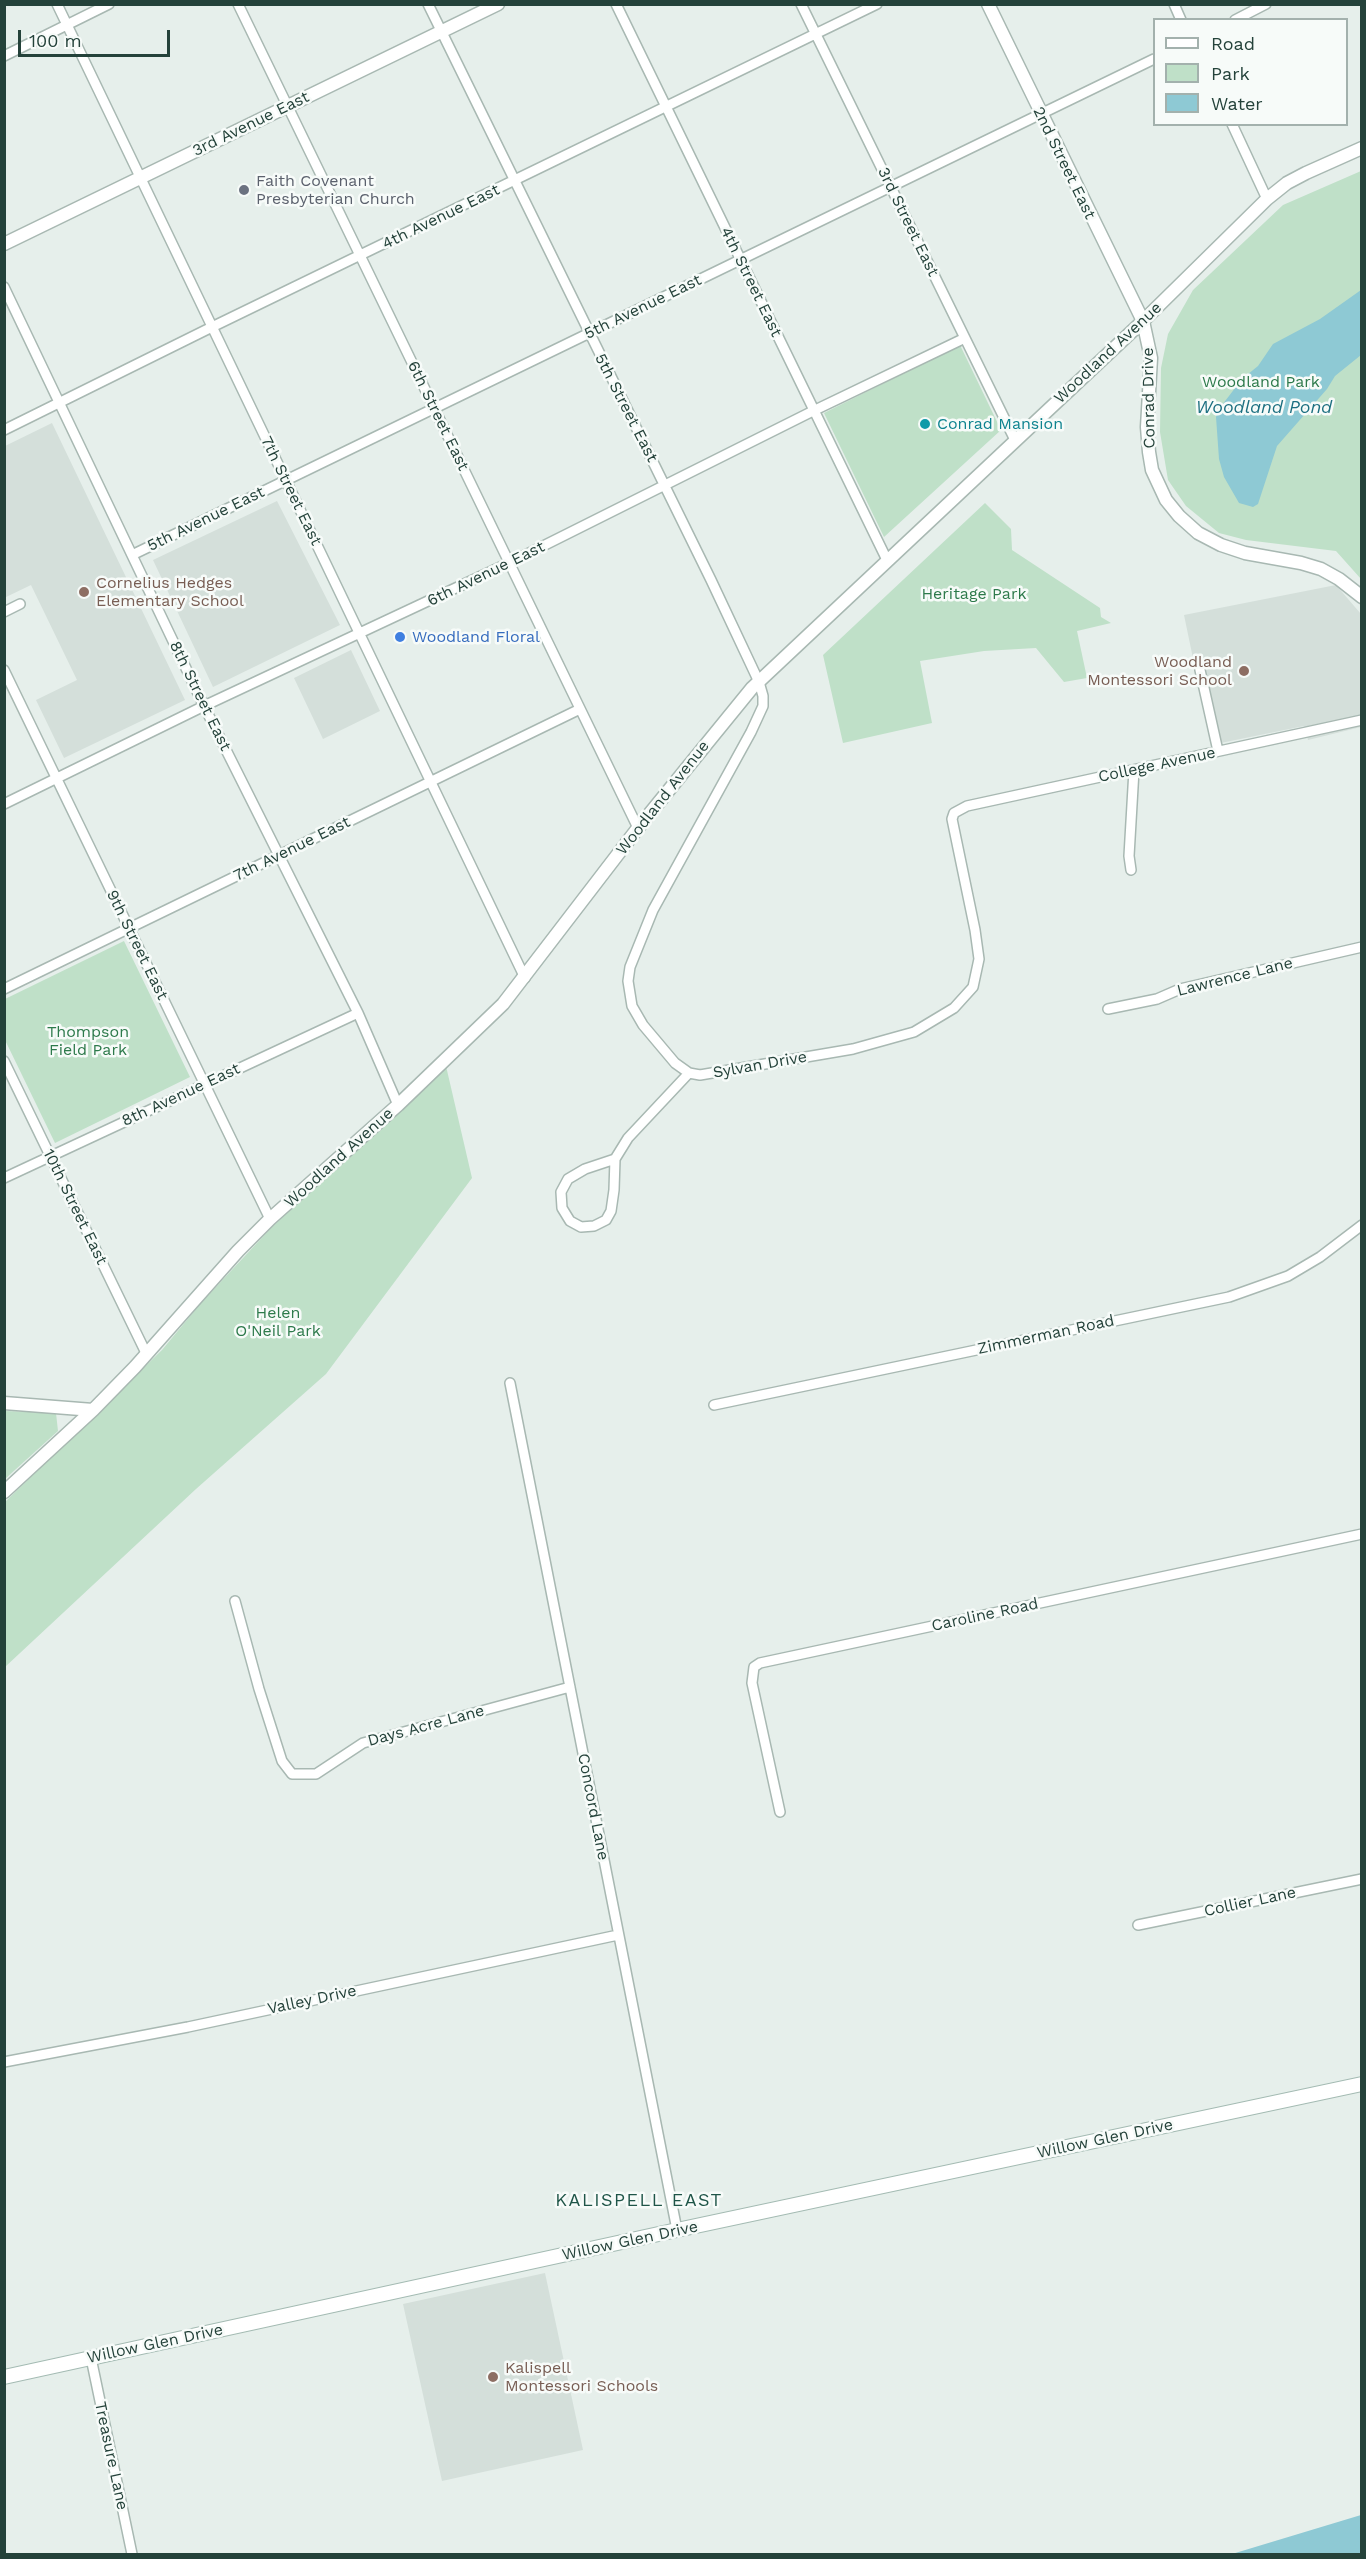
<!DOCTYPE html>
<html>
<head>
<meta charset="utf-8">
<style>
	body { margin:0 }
	#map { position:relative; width:1366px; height:2559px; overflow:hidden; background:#e6efeb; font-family:"Work Sans",sans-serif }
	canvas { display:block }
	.frame { position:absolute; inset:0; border:6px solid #24423a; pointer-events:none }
	.legend { position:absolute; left:1153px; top:18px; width:195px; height:108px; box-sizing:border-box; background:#f7fbf9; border:2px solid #a3b1ad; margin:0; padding:8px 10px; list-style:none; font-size:18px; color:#24423a }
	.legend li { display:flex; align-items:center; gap:12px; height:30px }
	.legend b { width:30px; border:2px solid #a3b1ad }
	.scale { position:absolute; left:18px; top:30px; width:152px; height:27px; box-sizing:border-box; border:3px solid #24423a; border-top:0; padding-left:8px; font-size:18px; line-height:21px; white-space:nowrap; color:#24423a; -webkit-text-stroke:4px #f7fbf9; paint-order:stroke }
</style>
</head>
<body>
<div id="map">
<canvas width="1366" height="2559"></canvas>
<div class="frame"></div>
<ul class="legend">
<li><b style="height:8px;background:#fff"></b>Road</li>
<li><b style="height:16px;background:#bfe0c8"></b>Park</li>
<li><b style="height:16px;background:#8ec9d4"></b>Water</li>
</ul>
<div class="scale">100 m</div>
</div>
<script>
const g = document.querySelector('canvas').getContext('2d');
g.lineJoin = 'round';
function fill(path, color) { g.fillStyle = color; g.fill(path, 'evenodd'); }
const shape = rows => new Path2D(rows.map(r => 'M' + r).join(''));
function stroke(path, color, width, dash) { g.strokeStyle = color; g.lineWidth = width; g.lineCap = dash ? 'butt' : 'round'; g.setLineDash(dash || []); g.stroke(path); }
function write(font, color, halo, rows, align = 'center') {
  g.font = font + ' "Work Sans",sans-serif'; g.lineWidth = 5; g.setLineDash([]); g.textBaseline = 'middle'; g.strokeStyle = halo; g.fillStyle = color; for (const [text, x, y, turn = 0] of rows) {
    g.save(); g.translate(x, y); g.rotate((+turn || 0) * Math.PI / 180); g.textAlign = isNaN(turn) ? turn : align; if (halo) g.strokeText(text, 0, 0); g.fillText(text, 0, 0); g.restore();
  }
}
fill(shape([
	[52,423,185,700,64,758,36,700,77,680,31,585,4,598,5,446],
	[277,501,340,625,213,687,153,560],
	[1336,585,1361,614,1361,727,1308,740,1304,726,1211,745,1184,615],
	[351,650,380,711,323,739,294,678],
	[545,2273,583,2450,442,2481,403,2304]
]), '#d4dfda');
fill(shape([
	[1361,171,1361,579,1336,551,1246,540,1219,533,1186,506,1168,480,1160,432,1161,368,1168,334,1193,290,1283,205],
	[960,345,1001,430,884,537,824,413],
	[985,503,1011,529,1012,550,1100,608,1101,617,1111,623,1077,631,1087,678,1064,682,1036,648,984,651,920,661,932,723,843,743,823,655],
	[124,941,190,1077,55,1143,5,1040,5,999],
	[446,1066,472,1178,326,1374,196,1489,5,1667,5,1502,162,1350,201,1303,271,1228],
	[5,1411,56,1413,58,1431,5,1479]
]), '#bfe0c8');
fill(shape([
	[1361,290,1361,355,1335,376,1327,389,1277,446,1258,504,1253,507,1239,503,1224,477,1219,459,1216,417,1219,409,1242,379,1258,366,1273,344,1320,319],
	[1361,2515,1361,2554,1232,2554]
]), '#8ec9d4');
const minor = shape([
	[57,4,525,978],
	[238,4,638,828],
	[428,4,711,580,759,682,763,696,763,706,751,732,653,910,630,967,628,981,632,1006,643,1025,675,1063,689,1073,700,1075,853,1049,914,1032,954,1008,973,987,979,959,975,930,952,819,954,813,967,806,1362,720],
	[616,4,887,560],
	[801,4,1015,440],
	[1174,4,1181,20],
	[1235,20,1266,4],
	[4,56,109,4],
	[1232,124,1267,199],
	[4,287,204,706,358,1013,398,1105],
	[4,430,212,327,877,4],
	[132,555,1154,59],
	[4,612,20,604],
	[4,670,270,1219],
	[1200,670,1218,751],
	[4,804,204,706,509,563,813,411,965,338],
	[1131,870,1129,856,1134,770],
	[4,989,580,709],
	[1108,1009,1157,999,1180,989,1362,947],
	[4,1061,146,1353],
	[615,1159,614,1190,611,1211,606,1220,594,1226,581,1227,570,1221,562,1208,561,1192,568,1179,585,1169,615,1159,628,1138,689,1073],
	[4,1178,358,1013],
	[510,1383,677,2230],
	[714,1405,1229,1297,1288,1276,1320,1257,1362,1225],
	[235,1601,259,1689,282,1761,292,1774,316,1774,363,1743,570,1687],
	[780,1812,752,1683,754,1667,760,1663,1362,1534],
	[1138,1925,1362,1879],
	[4,2062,188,2027,618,1935],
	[91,2358,132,2554]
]);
const tertiary = shape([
	[988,4,1143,321,1151,358,1147,427,1149,452,1152,470,1166,500,1179,516,1198,533,1221,545,1245,553,1301,563,1321,569,1339,579,1362,597],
	[4,244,498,4],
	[4,1403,93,1410],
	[4,1492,93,1410,135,1367,238,1251,270,1219,398,1105,503,1004,638,828,752,688,1143,321,1267,199,1287,183,1306,173,1362,148]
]);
const secondary = shape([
	[4,2377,677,2230,1362,2084]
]);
stroke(minor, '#a8b8b2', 12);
stroke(tertiary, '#a8b8b2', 15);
stroke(secondary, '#a4bbb3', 16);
stroke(minor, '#fff', 9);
stroke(tertiary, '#fff', 12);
stroke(secondary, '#fff', 14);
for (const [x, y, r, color] of [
	[244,190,6,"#6b7280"],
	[925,424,6,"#0f9aa8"],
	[84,592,6,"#8d6e63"],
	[400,637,6,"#3f7fe0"],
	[1244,671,6,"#8d6e63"],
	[493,2377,6,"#8d6e63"]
]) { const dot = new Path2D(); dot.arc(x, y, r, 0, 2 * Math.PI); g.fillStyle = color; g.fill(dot); stroke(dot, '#f7fbf9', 2); }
write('16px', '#24423a', '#f7fbf9', [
	["3rd Avenue East",251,124,-26],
	["2nd Street East",1064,163,64],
	["4th Avenue East",441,217,-26],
	["3rd Street East",908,222,64],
	["4th Street East",751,282,64],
	["5th Avenue East",643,307,-26],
	["Woodland Avenue",1108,353,-43],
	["Conrad Drive",1149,398,-91],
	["5th Street East",626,408,63],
	["6th Street East",438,416,64],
	["7th Street East",291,491,64],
	["5th Avenue East",206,519,-26],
	["6th Avenue East",486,574,-26],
	["8th Street East",200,696,64],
	["College Avenue",1157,765,-12],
	["Woodland Avenue",663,798,-52],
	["7th Avenue East",292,849,-26],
	["9th Street East",137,945,64],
	["Lawrence Lane",1235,977,-14],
	["Sylvan Drive",760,1065,-10],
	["8th Avenue East",181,1095,-25],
	["Woodland Avenue",339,1158,-42],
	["10th Street East",75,1207,64],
	["Zimmerman Road",1046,1335,-12],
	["Caroline Road",985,1615,-12],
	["Days Acre Lane",426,1726,-15],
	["Concord Lane",593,1807,79],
	["Collier Lane",1250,1902,-12],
	["Valley Drive",312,2000,-12],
	["Willow Glen Drive",1105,2139,-12],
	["Willow Glen Drive",630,2241,-12],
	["Willow Glen Drive",155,2344,-12],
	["Treasure Lane",111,2456,78]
]);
write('16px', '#5b616d', '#f7fbf9', [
	["Faith Covenant",256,181],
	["Presbyterian Church",256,199]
], 'left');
write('16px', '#2d7a4b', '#f7fbf9', [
	["Woodland Park",1261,382],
	["Heritage Park",974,594],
	["Thompson",88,1032],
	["Field Park",88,1050],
	["Helen",278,1313],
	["O'Neil Park",278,1331]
]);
write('16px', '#0d838f', '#f7fbf9', [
	["Conrad Mansion",937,424]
], 'left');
write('16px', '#785e54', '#f7fbf9', [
	["Cornelius Hedges",96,583],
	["Elementary School",96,601],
	["Woodland",1232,662,"right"],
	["Montessori School",1232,680,"right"],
	["Kalispell",505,2368],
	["Montessori Schools",505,2386]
], 'left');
write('16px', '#366cbe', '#f7fbf9', [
	["Woodland Floral",412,637]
], 'left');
write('italic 18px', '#1c6f80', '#f7fbf9', [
	["Woodland Pond",1264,408]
]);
g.letterSpacing = '1.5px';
write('18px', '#1f5548', '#f7fbf9', [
	["KALISPELL EAST",639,2201]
]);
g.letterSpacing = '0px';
</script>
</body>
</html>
